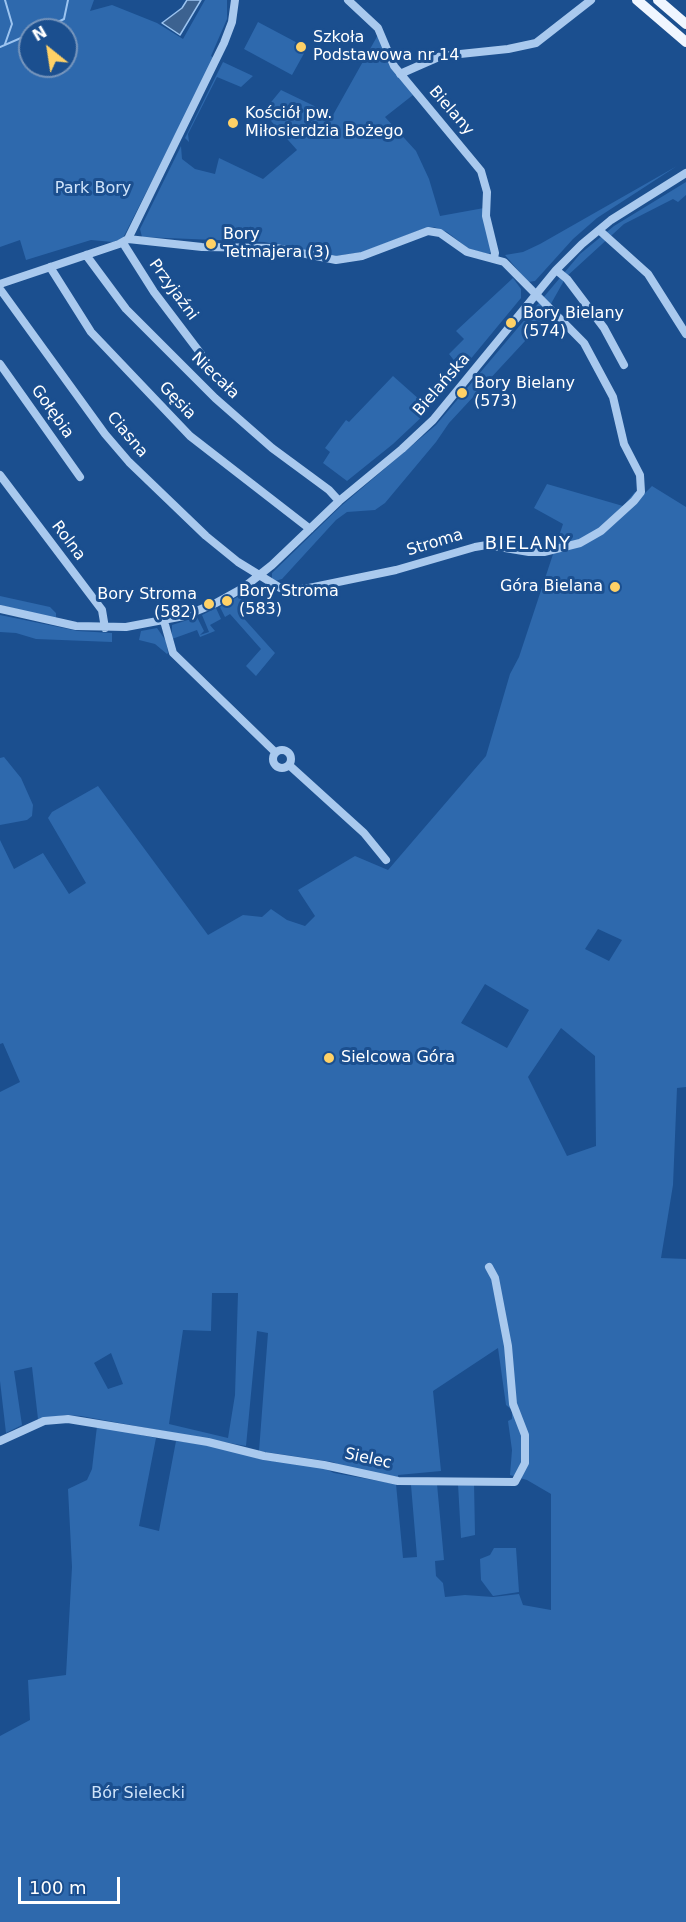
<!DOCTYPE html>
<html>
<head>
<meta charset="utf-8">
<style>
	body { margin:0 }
	#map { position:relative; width:686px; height:1922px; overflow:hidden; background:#1b4f8f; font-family:"DejaVu Sans",sans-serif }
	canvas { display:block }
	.north { position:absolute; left:18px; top:18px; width:60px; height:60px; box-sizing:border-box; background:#1b4f8f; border:2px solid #7695bc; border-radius:50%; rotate:330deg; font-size:16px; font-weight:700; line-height:24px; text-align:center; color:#fff }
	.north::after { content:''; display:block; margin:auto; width:21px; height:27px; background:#ffd166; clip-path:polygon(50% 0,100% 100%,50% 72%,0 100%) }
	.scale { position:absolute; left:18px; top:1877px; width:102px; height:27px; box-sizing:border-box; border:3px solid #fff; border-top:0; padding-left:8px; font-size:18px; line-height:21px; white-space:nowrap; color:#fff; -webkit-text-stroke:4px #1b4f8f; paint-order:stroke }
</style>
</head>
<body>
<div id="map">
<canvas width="686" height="1922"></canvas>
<div class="north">N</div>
<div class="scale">100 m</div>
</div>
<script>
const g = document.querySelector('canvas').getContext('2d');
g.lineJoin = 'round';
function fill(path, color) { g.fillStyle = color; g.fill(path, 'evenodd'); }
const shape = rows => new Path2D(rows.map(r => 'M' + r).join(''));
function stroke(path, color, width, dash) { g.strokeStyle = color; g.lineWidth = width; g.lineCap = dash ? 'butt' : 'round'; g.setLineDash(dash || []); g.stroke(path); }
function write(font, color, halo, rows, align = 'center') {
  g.font = font + ' "DejaVu Sans",sans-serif'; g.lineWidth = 6; g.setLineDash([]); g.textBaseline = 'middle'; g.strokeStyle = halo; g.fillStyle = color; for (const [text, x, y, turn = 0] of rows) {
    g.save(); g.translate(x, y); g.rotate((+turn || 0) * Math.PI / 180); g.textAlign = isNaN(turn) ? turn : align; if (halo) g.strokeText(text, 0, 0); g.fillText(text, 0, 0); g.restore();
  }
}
fill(shape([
	[0,0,94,0,90,11,112,5,157,23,183,39,205,0,227,0,227,19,211,56,214,58,123,238,113,242,91,240,26,260,20,240,0,247],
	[30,30,66,30,66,66,30,66],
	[258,22,307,48,292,75,244,49],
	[379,33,413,95,385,117,416,151,429,179,440,216,484,208,491,252,489,254,469,249,447,232,434,227,425,228,363,252,336,256,264,242,142,237,140,229,181,146,182,159,195,169,215,174,219,158,263,179,297,150,263,112,281,90,333,115],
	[223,62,253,76,241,87,217,77,188,134,189,142,185,138],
	[677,166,597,218,573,239,535,281,528,282,505,255,523,252,540,244],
	[686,182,686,195,678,202,673,199,624,224,566,277,538,327,449,423,436,442,385,503,375,510,347,512,336,520,282,579,275,581,272,579,272,573,341,506,436,425,580,254,614,226],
	[513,278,521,289,521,298,426,413,393,444,347,481,323,463,330,452,325,448,346,420,349,422,393,376,420,400,457,364,449,354,464,339,456,331],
	[547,484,623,506,635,492,643,495,652,486,686,507,686,1087,677,1088,673,1185,661,1258,686,1259,686,1922,0,1922,0,1736,30,1720,28,1680,66,1675,72,1567,68,1489,87,1480,92,1469,97,1426,156,1438,139,1526,159,1531,176,1441,216,1446,264,1460,319,1466,334,1473,396,1484,403,1558,417,1557,411,1485,437,1484,444,1560,435,1561,436,1576,443,1583,445,1597,465,1595,493,1597,519,1594,523,1605,551,1610,551,1494,527,1480,510,1475,512,1450,508,1421,512,1419,512,1410,506,1405,498,1348,433,1391,441,1471,398,1475,398,1477,348,1469,333,1462,259,1451,268,1333,257,1331,246,1446,81,1416,66,1415,38,1419,32,1367,14,1371,22,1425,6,1433,0,1381,0,1092,20,1082,3,1043,0,1044,0,840,14,869,43,853,69,894,86,883,48,818,52,812,98,786,208,935,243,915,262,917,271,909,287,920,305,926,315,916,298,890,355,856,388,870,486,756,510,674,519,657,563,524,534,508],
	[598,929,622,940,609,961,585,949],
	[485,984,529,1010,507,1048,461,1023],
	[561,1028,595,1056,596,1146,567,1156,528,1077],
	[212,1293,238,1293,235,1395,228,1438,169,1424,183,1330,211,1331],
	[111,1353,123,1384,108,1389,94,1363],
	[244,593,249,605,238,612,275,653,256,676,246,666,261,649,230,614,225,617,220,607],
	[0,596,50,607,56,613,56,619,0,605],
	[216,608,221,619,210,625,215,631,200,637,197,630,172,639,172,625,197,617,204,631,200,635,209,632,202,615],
	[0,615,78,631,112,633,112,642,36,639,16,633,0,632],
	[157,628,166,641,168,653,145,677,167,654,155,644,139,640,141,631],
	[4,757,21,778,33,805,32,816,27,820,0,825,0,758],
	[474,1482,475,1535,461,1538,458,1484],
	[494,1548,516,1548,519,1592,493,1596,481,1580,480,1559,490,1555]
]), '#2e69ad');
const water = shape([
	[187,0,201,0,180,35,162,23,182,8,187,0]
]);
fill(water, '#3c6290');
stroke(water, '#9cc4f0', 1.5);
stroke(shape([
	[42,30,64,19,68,0],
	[5,44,12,24,5,0],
	[0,47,30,34]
]), '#9cc4f0', 2);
stroke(shape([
	[348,0,378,28,394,66,481,171,487,192,486,216,495,253,494,258],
	[400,74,441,56,508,49,536,43,591,0],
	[599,230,648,274,686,334],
	[128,239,224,43,232,22,235,0],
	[123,243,154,292,201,354],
	[86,255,126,309,215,398,272,448,329,490,339,501],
	[50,267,91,332,190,436,310,529],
	[556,270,567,279,604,328,624,365],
	[0,284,119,244,128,239,202,247,276,248,336,260,362,256,428,231,440,233,467,252,504,262,584,343,613,397,624,444,640,475,641,492,634,501,601,531,580,543,544,552,529,552,487,545,475,547,396,570,309,588,282,589,238,562,206,536,129,462,105,434,0,289],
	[0,364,80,477],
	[0,475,102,610,105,628],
	[0,609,76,626,126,627,184,616,216,603,243,588,272,565,339,501,402,449,433,420,556,270,582,244,611,220,686,173],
	[164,621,173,653,275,752],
	'273 759a9 9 0 1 1 18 0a9 9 0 1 1-18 0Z',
	[289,765,364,833,386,860],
	[0,1441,44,1421,68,1419,208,1442,264,1456,324,1465,398,1481,515,1482,525,1463,525,1435,513,1404,508,1346,495,1278,489,1267]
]), '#a9c9ee', 8);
stroke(shape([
	[637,0,686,42],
	[658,0,686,24]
]), '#f0f6ff', 10);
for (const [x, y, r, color] of [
	[301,47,6,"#ffd166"],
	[233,123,6,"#ffd166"],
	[211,244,6,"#ffd166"],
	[511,323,6,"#ffd166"],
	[462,393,6,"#ffd166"],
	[615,587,6,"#ffd166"],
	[227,601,6,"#ffd166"],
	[209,604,6,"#ffd166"],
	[329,1058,6,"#ffd166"]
]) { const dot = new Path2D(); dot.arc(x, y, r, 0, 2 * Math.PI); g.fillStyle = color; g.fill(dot); stroke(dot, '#1b4f8f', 2); }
write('16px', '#fff', '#1b4f8f', [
	["Szkoła",313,38],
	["Podstawowa nr 14",313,56],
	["Kościół pw.",245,114],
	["Miłosierdzia Bożego",245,132],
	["Bory",223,235],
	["Tetmajera (3)",223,253],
	["Bory Bielany",523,314],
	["(574)",523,332],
	["Bory Bielany",474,384],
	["(573)",474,402],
	["Góra Bielana",603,587,"right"],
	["Bory Stroma",239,592],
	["(583)",239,610],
	["Bory Stroma",197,595,"right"],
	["(582)",197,613,"right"],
	["Sielcowa Góra",341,1058]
], 'left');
write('16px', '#fff', '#1b4f8f', [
	["Bielany",451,111,49],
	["Przyjaźni",173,290,54],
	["Niecała",215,376,44],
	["Bielańska",442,385,-49],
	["Gęsia",177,401,46],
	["Gołębia",52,412,55],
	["Ciasna",127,435,50],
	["Rolna",68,541,53],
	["Stroma",435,543,-17],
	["Sielec",368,1459,12]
]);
write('16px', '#cfe3fa', '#1b4f8f', [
	["Park Bory",93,189],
	["Bór Sielecki",138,1794]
]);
g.letterSpacing = '1.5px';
write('18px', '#fff', '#1b4f8f', [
	["BIELANY",528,544]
]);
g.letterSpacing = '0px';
</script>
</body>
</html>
